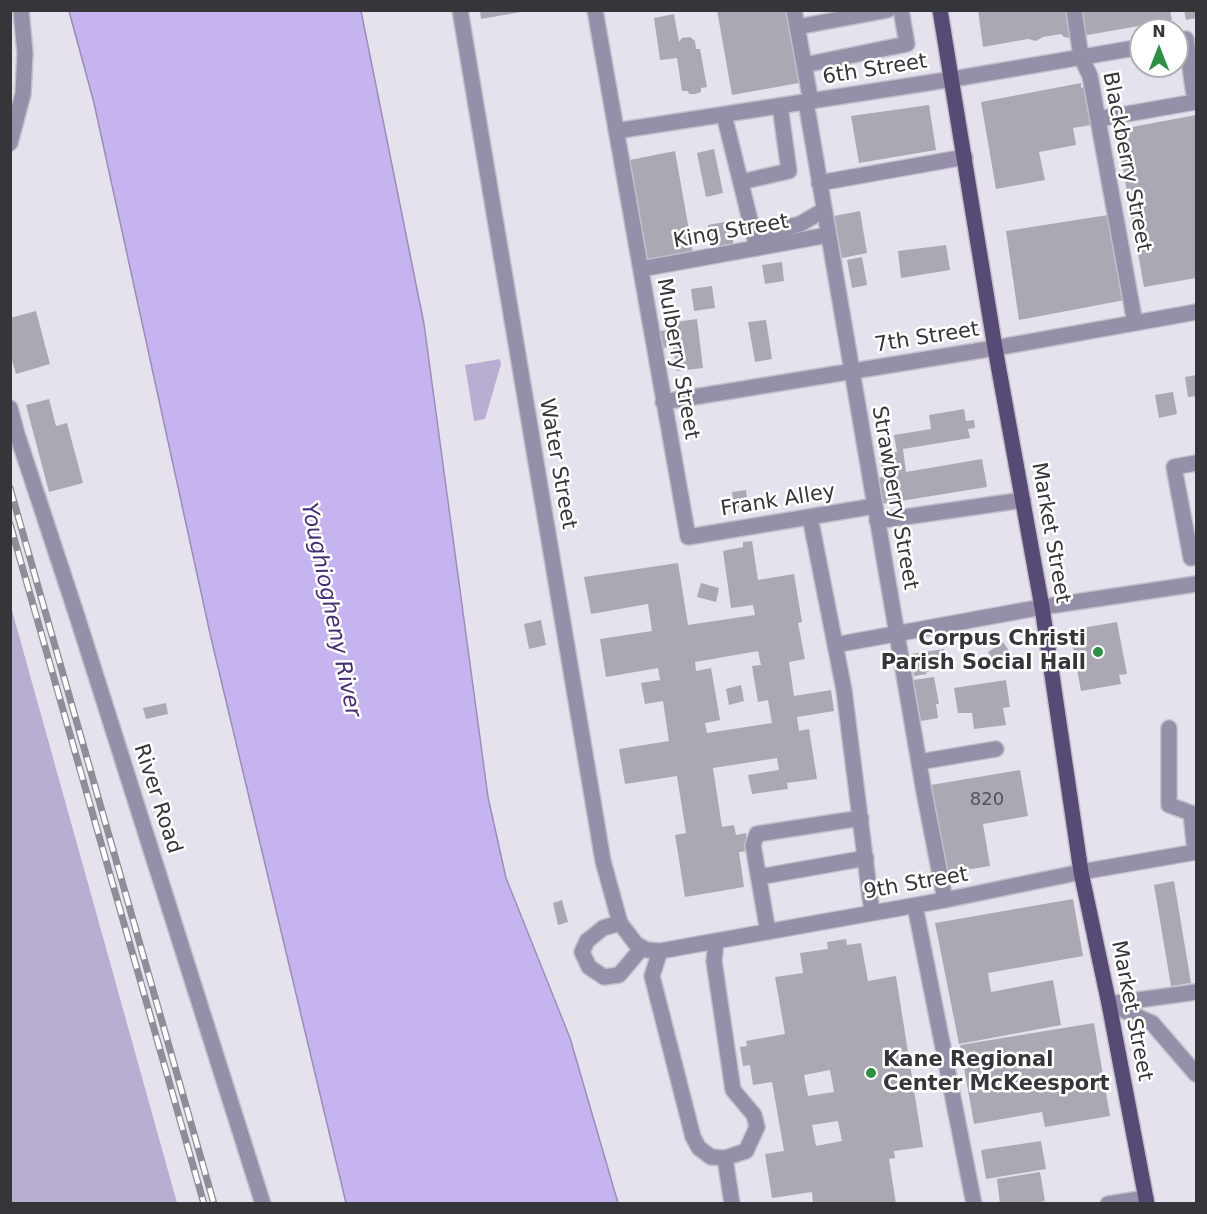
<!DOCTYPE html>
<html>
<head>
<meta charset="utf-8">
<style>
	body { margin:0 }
	#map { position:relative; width:1207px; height:1214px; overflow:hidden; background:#e5e2ee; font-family:"DejaVu Sans",sans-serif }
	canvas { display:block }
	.frame { position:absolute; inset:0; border:12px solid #36353a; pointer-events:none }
	.north { position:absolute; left:1129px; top:18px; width:60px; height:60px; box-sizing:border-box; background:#fff; border:2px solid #afaeb0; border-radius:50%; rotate:0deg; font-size:16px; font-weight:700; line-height:24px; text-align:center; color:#36353a }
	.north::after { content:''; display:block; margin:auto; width:21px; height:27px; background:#2d9045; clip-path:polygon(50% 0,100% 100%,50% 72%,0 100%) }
</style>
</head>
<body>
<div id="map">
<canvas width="1207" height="1214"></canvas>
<div class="frame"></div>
<div class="north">N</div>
</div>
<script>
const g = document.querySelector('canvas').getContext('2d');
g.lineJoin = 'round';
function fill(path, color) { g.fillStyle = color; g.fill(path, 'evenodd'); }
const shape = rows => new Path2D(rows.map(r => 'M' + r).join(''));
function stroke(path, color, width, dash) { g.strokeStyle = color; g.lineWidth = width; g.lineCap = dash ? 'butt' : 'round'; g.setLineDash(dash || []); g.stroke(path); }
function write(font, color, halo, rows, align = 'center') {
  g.font = font + ' "DejaVu Sans",sans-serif'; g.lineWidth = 5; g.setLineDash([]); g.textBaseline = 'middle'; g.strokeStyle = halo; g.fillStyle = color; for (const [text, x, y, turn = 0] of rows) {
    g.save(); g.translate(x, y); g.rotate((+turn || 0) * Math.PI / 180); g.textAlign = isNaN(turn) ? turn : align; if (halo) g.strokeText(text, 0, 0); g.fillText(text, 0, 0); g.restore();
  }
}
fill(shape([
	[500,359,501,364,485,419,474,421,465,365],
	[10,607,11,607,177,1203,11,1203]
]), '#b8aed2');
const water = shape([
	[69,11,361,11,424,324,488,797,506,878,570,1038,618,1203,346,1203,211,638,94,103,69,11]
]);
fill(water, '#c5b4ef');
stroke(water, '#9a8eb9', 1.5);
fill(shape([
	[480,10,521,10,521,12,481,19],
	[717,10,786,10,799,83,732,95],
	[978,10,1070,10,1074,33,1070,38,1064,37,1061,34,1043,37,1036,41,1028,39,983,47],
	[1078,10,1170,10,1172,20,1082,36],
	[1184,10,1196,10,1196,18,1186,20],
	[674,14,679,42,682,38,690,37,695,41,696,49,700,49,707,87,701,88,701,92,695,94,689,94,688,91,682,91,677,58,660,60,654,18],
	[1081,83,1081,88,1085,87,1091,125,1073,128,1076,145,1039,152,1045,180,996,189,981,102],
	[929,105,936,150,859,163,851,116],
	[1196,115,1196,278,1144,287,1116,130],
	[714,149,723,193,706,197,697,153],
	[675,151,693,253,648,261,630,160],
	[860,211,867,253,842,258,834,216],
	[1108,215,1125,300,1019,320,1006,231],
	[730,221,734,247,712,251,708,225],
	[946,245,950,270,901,278,898,251],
	[862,257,867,285,852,288,847,260],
	[782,262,784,281,765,284,762,265],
	[712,286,715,308,694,311,691,289],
	[36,311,50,364,16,374,10,353,10,318],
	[697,319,703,368,677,371,673,347,660,348,657,331,670,330,669,323],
	[766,320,772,359,755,362,748,322],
	[1196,375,1196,396,1188,397,1185,377],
	[1173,392,1177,414,1159,418,1155,395],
	[49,399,56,426,67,423,83,483,49,492,26,405],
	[964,409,966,421,974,420,975,428,968,429,970,438,903,449,906,472,982,459,987,487,882,504,878,478,883,477,879,456,897,452,894,435,931,429,929,415],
	[746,490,748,507,734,509,732,492],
	[752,541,758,580,794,574,802,622,798,623,805,659,789,662,794,696,831,690,834,711,797,717,799,731,809,729,817,779,787,783,788,789,752,794,748,775,779,770,777,758,713,768,722,827,734,825,736,835,746,833,748,851,739,852,744,887,685,897,675,835,686,833,677,776,625,784,619,749,669,741,663,701,645,704,641,683,660,680,658,668,606,677,600,639,652,631,648,604,591,614,584,577,678,563,688,625,755,615,753,605,731,608,723,551,743,547,743,542],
	[758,651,761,665,752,666,758,702,768,700,772,723,707,733,705,723,720,720,711,668,696,671,695,662],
	[701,583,719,588,716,602,697,597],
	[541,620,546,645,529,649,524,624],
	[1117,622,1127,674,1119,675,1121,684,1081,691,1070,630],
	[1003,642,1013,657,998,667,988,652],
	[944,649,948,668,926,672,927,674,914,676,911,654],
	[934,677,939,704,936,704,938,718,921,721,913,680],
	[1006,680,1010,707,1003,708,1006,725,974,729,972,713,958,713,954,688],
	[741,685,744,701,729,705,726,689],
	[166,703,168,714,146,719,143,708],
	[1020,770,1028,816,983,824,990,866,946,873,931,785],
	[1174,881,1191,983,1171,986,1154,885],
	[1073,899,1083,956,988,973,991,992,1053,980,1061,1025,959,1044,935,923],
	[562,900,568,922,558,925,553,903],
	[846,939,847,945,861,943,868,981,896,976,923,1147,894,1151,895,1158,889,1159,896,1204,813,1204,812,1192,772,1198,765,1154,784,1151,772,1082,753,1085,750,1065,743,1066,740,1047,747,1046,746,1041,785,1034,775,977,803,973,800,953,828,949,827,942],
	[830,1070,834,1092,808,1096,804,1075],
	[838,1121,842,1141,816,1146,812,1125],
	[1094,1023,1110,1116,1045,1127,1042,1112,974,1124,960,1045],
	[1041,1141,1046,1169,986,1179,981,1150],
	[1040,1172,1045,1201,1029,1204,1000,1204,997,1179]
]), '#aba8b3');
const minor = shape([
	[460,10,603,861,620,923,636,944,647,950,660,951,945,900,1081,872,1196,852],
	[595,10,688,537,875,506],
	[794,10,811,102],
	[1074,10,1081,57,1090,76,1135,323],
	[797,27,888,10],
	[804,65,907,44,901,10],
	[806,102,924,792,945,900],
	[724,115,757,248],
	[1098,119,1195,102,1186,39],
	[616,131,953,79,1141,47],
	[10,143,23,94,25,53,21,10],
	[741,182,789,171,780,106],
	[819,183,965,157],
	[754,235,800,224,824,210],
	[641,269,828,235],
	[663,402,995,348,1196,312],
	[10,408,17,434,77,616,263,1204],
	[1196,463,1174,467,1191,558,1196,557],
	[810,517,844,690,872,913],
	[877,521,1023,500],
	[835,645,1042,607,1196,584],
	[1169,728,1169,805,1191,813,1195,852],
	[919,762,996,749],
	[759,877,866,858],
	[915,906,974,1204],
	[620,923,603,928,587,941,582,952,589,967,604,977,619,975,642,948],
	[768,932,753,845,757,834,861,818],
	[660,951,652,976,693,1137,699,1148,711,1157,725,1158,746,1151,757,1127,754,1115,733,1090,714,961,716,941],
	[1109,1004,1152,1023,1196,1074],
	[1109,1004,1196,992],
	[725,1158,732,1204],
	[1108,1204,1146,1198]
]);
const major = shape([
	[940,10,995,348,1042,607,1081,872,1109,1004,1147,1204]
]);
stroke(minor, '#c2bfca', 18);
stroke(major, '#c2bfca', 18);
stroke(minor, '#968fa9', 15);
stroke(major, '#574a75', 15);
const rail = shape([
	[10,488,214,1204],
	[10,524,204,1204]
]);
stroke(rail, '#8f8d95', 7);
stroke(rail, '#fff', 4.5, [14]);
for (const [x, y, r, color] of [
	[1098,652,6,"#2d9045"],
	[871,1073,6,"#2d9045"]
]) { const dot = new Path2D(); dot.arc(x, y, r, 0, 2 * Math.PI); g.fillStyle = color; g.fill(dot); stroke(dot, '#fff', 2); }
write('18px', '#535258', null, [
	["820",987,800]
]);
write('21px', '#36353a', '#fff', [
	["6th Street",875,70,-9],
	["Blackberry Street",1126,162,79],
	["King Street",731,232,-10],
	["7th Street",927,338,-9],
	["Mulberry Street",677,359,80],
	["Water Street",557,464,80],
	["Strawberry Street",894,498,80],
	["Frank Alley",778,501,-9],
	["Market Street",1050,533,80],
	["River Road",157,799,72],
	["9th Street",916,884,-10],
	["Market Street",1131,1011,79]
]);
write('bold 21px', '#36353a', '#fff', [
	["Corpus Christi",1086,640],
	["Parish Social Hall",1086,664],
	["Kane Regional",883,1061,"left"],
	["Center McKeesport",883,1085,"left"]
], 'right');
write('italic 22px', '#462c71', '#fff', [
	["Youghiogheny River",330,610,78]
]);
</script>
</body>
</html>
